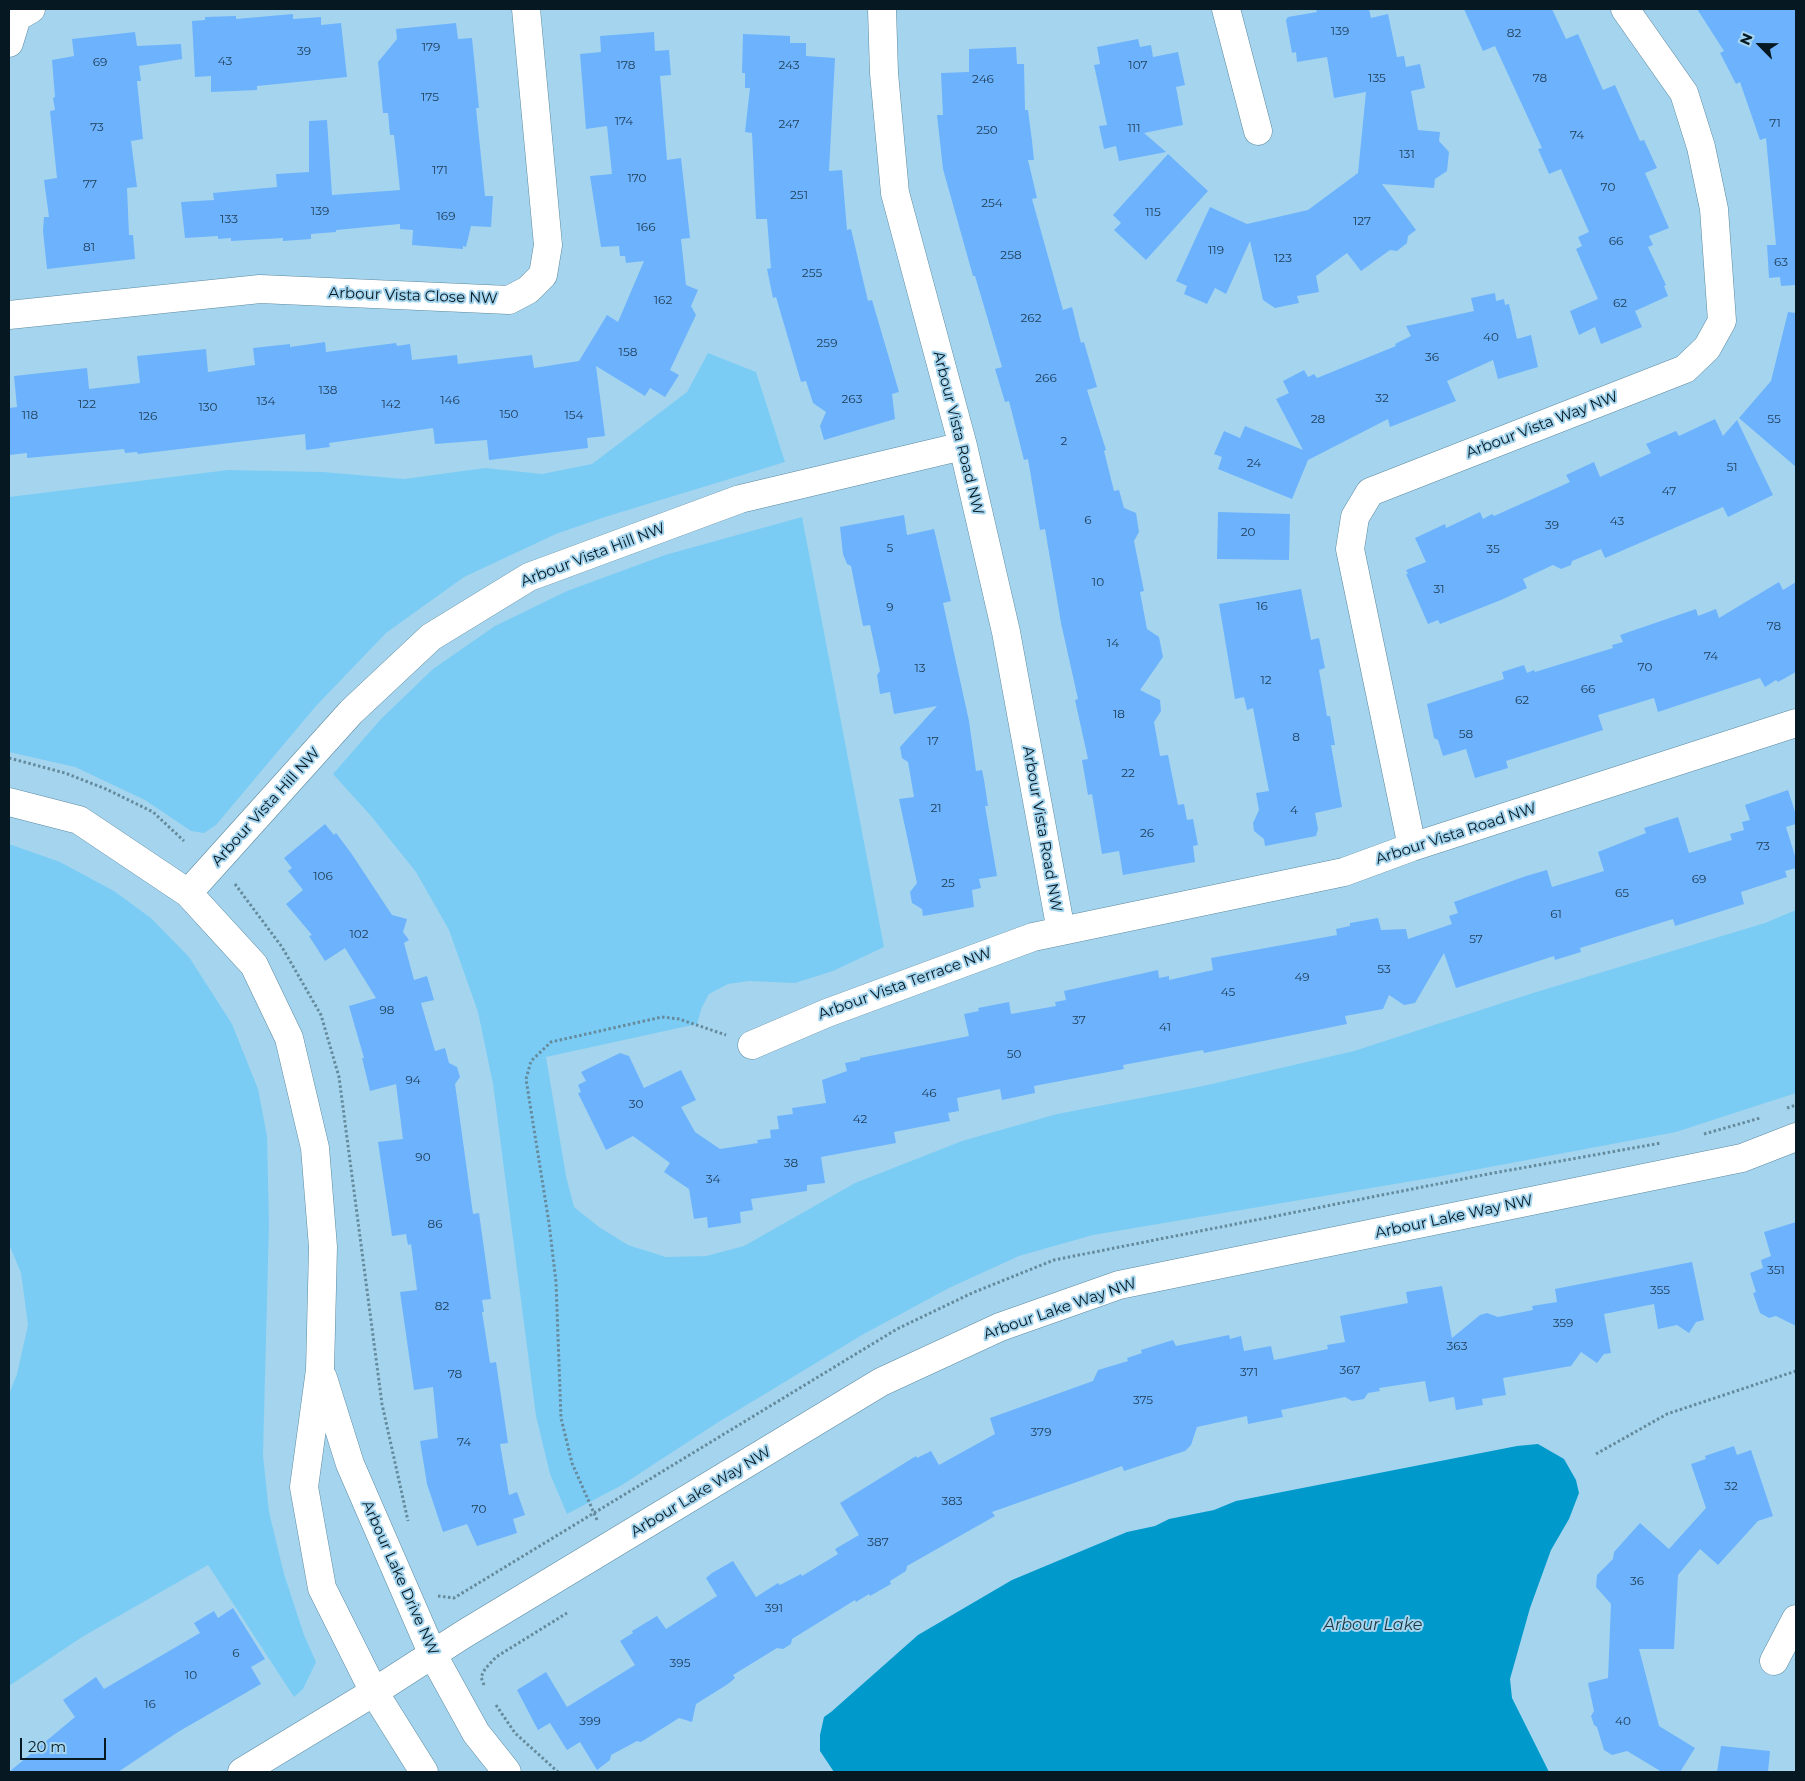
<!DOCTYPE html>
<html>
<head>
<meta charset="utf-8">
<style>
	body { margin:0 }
	#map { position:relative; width:1805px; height:1781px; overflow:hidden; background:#a5d5ee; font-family:Montserrat,sans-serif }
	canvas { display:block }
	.frame { position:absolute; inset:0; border:10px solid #061922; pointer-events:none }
	.north { position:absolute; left:1735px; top:20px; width:50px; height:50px; -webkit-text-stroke:4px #a5d5ee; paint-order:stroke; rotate:293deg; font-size:14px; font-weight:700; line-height:20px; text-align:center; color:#061922 }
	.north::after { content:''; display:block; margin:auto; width:18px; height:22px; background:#061922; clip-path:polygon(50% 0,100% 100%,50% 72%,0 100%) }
	.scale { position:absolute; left:20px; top:1738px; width:86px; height:22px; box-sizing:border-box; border:2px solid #061922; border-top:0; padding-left:6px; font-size:15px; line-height:18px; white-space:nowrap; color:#061922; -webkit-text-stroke:4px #a5d5ee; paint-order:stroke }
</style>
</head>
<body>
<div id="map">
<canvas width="1805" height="1781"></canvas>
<div class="frame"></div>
<div class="north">N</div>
<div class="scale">20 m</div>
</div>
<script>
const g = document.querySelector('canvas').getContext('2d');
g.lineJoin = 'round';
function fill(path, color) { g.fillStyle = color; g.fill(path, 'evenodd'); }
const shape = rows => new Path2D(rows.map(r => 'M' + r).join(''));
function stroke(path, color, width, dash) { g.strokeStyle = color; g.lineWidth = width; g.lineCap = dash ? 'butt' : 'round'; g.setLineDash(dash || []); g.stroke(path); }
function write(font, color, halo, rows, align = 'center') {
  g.font = font + ' Montserrat,sans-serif'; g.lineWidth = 4; g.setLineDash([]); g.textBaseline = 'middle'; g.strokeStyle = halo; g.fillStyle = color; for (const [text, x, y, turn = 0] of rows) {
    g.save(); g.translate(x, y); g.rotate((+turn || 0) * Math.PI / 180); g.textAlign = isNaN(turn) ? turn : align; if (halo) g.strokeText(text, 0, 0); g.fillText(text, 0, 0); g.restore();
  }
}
fill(shape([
	[708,353,756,372,785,462,605,517,556,534,464,577,386,633,316,706,216,825,204,833,191,831,145,800,75,767,9,752,9,497,228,470,323,472,404,479,485,468,542,474,592,464,687,392],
	[802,517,884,947,833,971,795,983,749,981,728,984,709,994,702,1007,697,1024,546,1057,566,1176,574,1207,599,1227,628,1245,666,1257,706,1256,744,1246,855,1183,962,1141,1057,1114,1203,1086,1354,1051,1533,993,1765,923,1796,910,1796,1093,1676,1132,1442,1176,1093,1235,1019,1256,949,1288,862,1335,717,1423,622,1485,567,1514,550,1474,536,1416,493,1084,478,1012,449,930,416,872,371,816,333,774,381,719,433,669,495,626,567,591,665,555],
	[9,844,60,862,114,891,151,918,189,957,232,1024,258,1089,267,1136,269,1223,263,1455,269,1512,284,1574,304,1635,316,1662,303,1689,294,1697,208,1565,82,1637,9,1686,9,1394,17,1374,28,1325,21,1273,9,1244]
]), '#7bccf4');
fill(shape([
	[1538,1444,1564,1459,1576,1480,1579,1493,1569,1519,1551,1550,1530,1608,1510,1679,1512,1698,1549,1772,834,1772,820,1751,820,1735,824,1717,831,1712,918,1635,1012,1580,1127,1532,1155,1526,1169,1519,1214,1510,1236,1501,1517,1446]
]), '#09c');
fill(shape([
	[1316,9,1369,9,1371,18,1388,14,1397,57,1404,56,1406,67,1420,64,1425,88,1411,91,1418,130,1440,132,1439,141,1449,152,1447,171,1435,179,1434,188,1382,184,1416,230,1408,236,1407,243,1397,251,1390,250,1361,271,1347,253,1316,276,1319,292,1297,296,1299,303,1275,308,1263,300,1250,241,1226,294,1215,288,1207,304,1184,294,1187,286,1176,281,1210,207,1247,224,1308,210,1358,173,1366,92,1334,98,1327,57,1297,62,1296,52,1292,53,1286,20,1288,17,1317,12],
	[1464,9,1552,9,1566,39,1578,34,1603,90,1615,85,1640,141,1644,140,1657,168,1645,173,1669,228,1649,236,1653,245,1648,247,1666,285,1664,286,1668,296,1635,311,1642,327,1601,344,1595,327,1579,335,1570,311,1598,299,1576,249,1582,246,1578,237,1589,232,1561,169,1549,174,1538,149,1542,148,1495,46,1483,51],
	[1697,9,1796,9,1796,285,1781,286,1780,277,1769,278,1767,245,1776,245,1766,138,1760,140,1740,82,1736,84,1720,53,1724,51],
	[293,14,293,19,321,17,321,25,341,23,347,77,257,86,257,90,211,92,211,76,195,77,192,21,205,20,205,17,236,16,236,19],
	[456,23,458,39,472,38,479,108,476,108,485,196,493,196,491,227,471,226,466,247,463,246,463,249,412,245,413,230,400,229,400,224,336,230,336,232,311,234,311,239,283,241,283,238,231,241,231,238,218,239,218,236,185,238,181,202,214,200,213,193,277,187,276,174,309,172,309,121,327,120,332,195,400,190,394,135,390,135,388,113,383,113,378,62,397,39,396,29],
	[135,32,137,46,181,44,182,59,139,66,141,81,137,81,143,139,131,141,137,187,127,188,129,235,133,235,135,259,47,269,43,231,44,217,49,217,44,180,57,178,50,111,55,110,53,98,55,97,52,60,74,56,72,39],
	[654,32,655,51,669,50,671,75,660,76,667,160,681,158,690,238,681,239,686,285,698,290,691,306,696,315,670,370,679,375,665,397,650,388,645,396,596,366,605,436,587,438,588,448,489,460,487,440,435,444,433,428,329,443,330,447,306,450,305,434,138,454,137,452,125,453,124,449,27,458,27,453,9,455,9,408,17,407,14,376,87,368,89,389,140,383,137,356,206,349,208,372,255,365,253,348,290,344,290,347,325,342,326,352,396,343,397,346,410,344,412,360,457,355,458,364,532,355,534,368,579,361,607,315,618,322,644,261,626,263,625,256,620,256,619,246,601,247,590,176,612,174,607,126,586,129,580,54,601,52,600,36],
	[743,34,790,36,790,43,806,43,806,56,835,58,829,171,842,170,847,230,851,229,868,301,872,300,899,392,892,394,895,419,824,440,820,426,826,412,813,403,806,381,801,382,776,297,773,298,767,269,771,268,767,219,756,219,752,133,745,132,750,88,745,88,745,73,742,73],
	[1138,39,1140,47,1151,45,1153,57,1178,52,1185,85,1176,87,1183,125,1144,133,1166,152,1119,161,1116,146,1104,149,1099,126,1107,125,1094,65,1100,64,1097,47],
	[1016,47,1017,64,1024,64,1025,110,1028,110,1032,141,1034,160,1028,160,1037,198,1032,199,1063,310,1072,307,1081,343,1084,342,1097,387,1087,390,1106,450,1104,451,1114,491,1119,490,1124,508,1136,513,1139,532,1134,541,1144,591,1140,592,1147,629,1159,637,1163,657,1140,690,1160,700,1161,711,1154,722,1160,756,1168,755,1178,805,1184,804,1187,820,1193,819,1198,845,1193,846,1195,862,1123,875,1119,851,1102,854,1092,794,1088,795,1082,760,1088,759,1075,700,1078,699,1061,623,1045,529,1040,530,1028,459,1024,460,1009,401,1005,402,995,369,1002,367,975,276,973,276,943,169,937,115,943,115,941,73,969,72,969,49],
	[1168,154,1208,191,1146,260,1114,230,1121,223,1113,215],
	[1495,293,1496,301,1504,299,1505,305,1509,304,1517,339,1531,335,1538,367,1498,379,1493,360,1447,381,1456,401,1390,427,1388,419,1308,460,1292,499,1218,469,1222,457,1214,454,1224,431,1240,438,1245,426,1303,450,1276,399,1289,393,1283,381,1304,370,1308,377,1314,374,1317,378,1396,346,1395,344,1411,336,1406,326,1474,311,1471,298],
	[1788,312,1796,313,1796,467,1739,418,1771,381],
	[1715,419,1723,436,1737,420,1773,495,1728,517,1723,507,1605,558,1601,549,1572,561,1571,565,1561,569,1553,565,1523,579,1527,588,1501,600,1440,624,1438,620,1428,624,1406,574,1408,574,1406,570,1426,562,1415,538,1445,524,1446,528,1480,512,1483,519,1492,514,1494,516,1570,482,1566,475,1594,462,1600,477,1651,453,1646,444,1676,431,1679,436],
	[1218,512,1290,514,1289,560,1217,559],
	[904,515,907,535,934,529,951,601,943,603,969,721,976,771,982,770,984,780,988,806,985,806,997,876,979,879,981,888,972,890,974,907,923,916,922,909,912,903,910,892,917,883,899,799,914,797,908,762,902,758,900,747,937,706,894,714,890,692,880,694,877,675,880,671,870,625,863,626,851,566,847,564,843,554,840,527],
	[1779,582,1783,590,1796,582,1796,672,1778,682,1776,680,1765,687,1760,678,1658,712,1654,698,1598,715,1603,730,1506,761,1508,768,1475,778,1466,749,1443,756,1438,740,1434,738,1427,704,1504,679,1502,672,1524,665,1527,673,1534,670,1535,672,1613,648,1612,645,1623,642,1620,635,1696,609,1698,616,1716,609,1719,618],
	[1301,589,1311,640,1319,638,1325,668,1319,670,1327,716,1330,716,1335,745,1331,745,1342,807,1315,813,1318,829,1316,836,1265,846,1264,839,1254,831,1253,823,1259,810,1256,793,1269,791,1253,708,1247,710,1244,697,1235,699,1219,604],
	[1788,790,1796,815,1796,824,1786,827,1796,859,1796,868,1785,871,1787,877,1741,892,1744,904,1675,926,1673,919,1580,948,1581,952,1555,960,1554,956,1456,988,1444,953,1415,1003,1404,1005,1389,995,1383,1009,1345,1016,1347,1024,1204,1053,1203,1050,1123,1065,1124,1069,1034,1086,1035,1093,1002,1100,1000,1089,957,1098,959,1111,948,1113,950,1121,894,1132,896,1143,821,1157,825,1183,807,1185,807,1191,751,1199,753,1210,740,1212,741,1223,708,1228,707,1217,694,1219,689,1189,664,1172,670,1163,633,1136,606,1150,578,1093,581,1092,578,1085,586,1081,581,1072,620,1053,629,1056,644,1088,681,1070,696,1100,681,1107,695,1132,720,1149,758,1143,757,1140,771,1138,770,1130,779,1129,777,1116,793,1114,792,1108,826,1103,822,1080,847,1071,845,1063,860,1060,860,1058,969,1036,964,1014,979,1011,978,1008,1009,1002,1011,1014,1056,1006,1055,1002,1066,1000,1064,991,1158,970,1159,978,1169,976,1169,980,1213,970,1211,958,1337,935,1336,929,1350,926,1350,923,1378,918,1381,930,1406,929,1408,939,1452,924,1449,916,1458,913,1454,902,1526,876,1547,870,1552,887,1604,871,1598,852,1646,833,1644,828,1678,817,1689,853,1732,840,1730,834,1744,830,1742,822,1750,820,1745,805],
	[325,824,334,835,336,833,351,853,392,915,407,919,403,932,409,940,404,943,414,980,427,976,434,1000,421,1003,435,1051,445,1048,449,1063,457,1067,460,1077,455,1084,473,1214,479,1213,491,1299,482,1300,484,1312,482,1312,490,1363,496,1362,508,1443,500,1444,509,1495,517,1492,525,1515,513,1519,517,1533,477,1546,467,1524,443,1532,427,1484,420,1441,438,1438,433,1387,414,1390,400,1292,417,1290,411,1244,408,1245,406,1234,392,1236,378,1142,403,1139,396,1084,370,1091,362,1058,364,1058,349,1006,376,998,345,948,325,961,309,936,312,935,286,904,303,890,288,871,292,868,284,858],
	[1796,1222,1796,1326,1776,1316,1769,1318,1760,1313,1753,1293,1756,1292,1750,1273,1763,1268,1761,1260,1771,1256,1764,1232],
	[1692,1262,1704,1320,1696,1322,1689,1333,1677,1325,1658,1329,1654,1304,1604,1314,1611,1353,1604,1354,1597,1363,1581,1352,1571,1366,1503,1378,1506,1395,1482,1399,1483,1405,1456,1410,1454,1397,1429,1402,1425,1381,1379,1388,1380,1391,1368,1393,1364,1399,1352,1401,1345,1397,1281,1410,1283,1417,1248,1424,1247,1416,1197,1427,1191,1445,1185,1451,1124,1471,1122,1466,992,1512,995,1516,907,1566,906,1571,890,1581,891,1584,870,1596,869,1594,856,1602,855,1600,792,1639,791,1644,783,1649,777,1648,733,1675,735,1678,728,1684,696,1704,692,1722,679,1718,641,1742,637,1741,611,1755,610,1760,597,1770,580,1742,567,1750,550,1723,538,1730,517,1690,546,1672,567,1707,635,1665,620,1641,633,1633,632,1631,657,1616,666,1629,717,1596,706,1578,712,1573,733,1561,756,1597,778,1583,780,1585,801,1574,802,1576,838,1554,835,1549,859,1535,840,1503,916,1456,917,1458,931,1451,939,1465,995,1434,990,1418,1093,1381,1098,1370,1128,1361,1127,1358,1142,1353,1141,1350,1173,1340,1176,1346,1229,1335,1230,1339,1241,1336,1244,1351,1271,1346,1274,1360,1328,1349,1327,1345,1345,1342,1340,1316,1408,1303,1406,1292,1442,1286,1452,1338,1480,1315,1487,1313,1498,1317,1533,1310,1532,1306,1557,1302,1555,1289],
	[1734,1446,1737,1455,1751,1450,1773,1516,1758,1521,1718,1565,1700,1549,1678,1575,1674,1649,1639,1649,1659,1726,1695,1748,1680,1772,1662,1772,1627,1751,1612,1755,1604,1750,1597,1727,1594,1725,1591,1716,1594,1711,1588,1683,1608,1678,1611,1604,1596,1587,1597,1575,1613,1559,1614,1552,1640,1523,1669,1549,1706,1508,1691,1464,1706,1459,1705,1456],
	[233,1608,265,1659,251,1667,261,1684,178,1732,118,1772,9,1772,75,1717,63,1700,96,1677,104,1689,200,1633,194,1623,214,1611,218,1618],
	[1721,1746,1770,1751,1768,1772,1717,1772]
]), '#6cb2fd');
const minor = shape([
	[882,9,884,73,895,193,963,446,1006,632,1061,931],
	[1226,9,1258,131],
	[9,43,17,17,31,9],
	[9,315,260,289,509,300,528,290,543,275,548,245,526,9],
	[9,802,79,820,188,893,254,965,289,1038,315,1148,323,1247,320,1370,304,1487,322,1588,374,1692,424,1772],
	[1412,847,1350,549,1355,517,1370,492,1685,369,1707,348,1722,321,1714,209,1701,147,1684,93,1625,9],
	[188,893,351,712,431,637,529,577,740,499,963,446],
	[752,1045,827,1013,1033,937,1344,872,1412,847,1796,723],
	[323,1378,350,1464,433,1655,476,1733,507,1772],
	[1774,1661,1796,1619],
	[242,1772,374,1692,464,1634,881,1382,1000,1327,1119,1285,1742,1158,1796,1137]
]);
stroke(minor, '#5b89a0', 29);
stroke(shape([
	[9,758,65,773,106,789,153,812,184,841],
	[235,884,282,947,321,1015,339,1077,382,1404,408,1521],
	[1787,1108,1796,1105],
	[1704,1134,1760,1118],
	[1596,1454,1667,1414,1796,1371],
	[597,1520,572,1463,561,1418,556,1282,549,1223,526,1079,531,1061,551,1042,662,1017,679,1019,726,1035],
	[438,1596,454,1598,897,1329,972,1293,1054,1260,1488,1174,1661,1143],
	[484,1685,481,1677,485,1669,496,1657,567,1613],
	[496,1705,515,1733,558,1772]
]), '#658a9c', 3, [2.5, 2.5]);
stroke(minor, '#fff', 28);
write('12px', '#203f59', null, [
	["139",1340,31],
	["82",1514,33],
	["179",431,47],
	["39",304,51],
	["43",225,61],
	["69",100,62],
	["178",626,65],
	["243",789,65],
	["107",1138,65],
	["135",1377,78],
	["78",1540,78],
	["246",983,79],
	["175",430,97],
	["174",624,121],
	["71",1775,123],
	["247",789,124],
	["73",97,127],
	["111",1134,128],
	["250",987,130],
	["74",1577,135],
	["131",1407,154],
	["171",440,170],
	["170",637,178],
	["77",90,184],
	["70",1608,187],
	["251",799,195],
	["254",992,203],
	["139",320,211],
	["115",1153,212],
	["169",446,216],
	["133",229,219],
	["127",1362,221],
	["166",646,227],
	["66",1616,241],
	["81",89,247],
	["119",1216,250],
	["258",1011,255],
	["123",1283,258],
	["63",1781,262],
	["255",812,273],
	["162",663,300],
	["62",1620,303],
	["262",1031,318],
	["40",1491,337],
	["259",827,343],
	["158",628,352],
	["36",1432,357],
	["266",1046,378],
	["138",328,390],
	["32",1382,398],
	["263",852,399],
	["146",450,400],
	["134",266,401],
	["122",87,404],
	["142",391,404],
	["130",208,407],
	["150",509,414],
	["118",30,415],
	["154",574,415],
	["126",148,416],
	["28",1318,419],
	["55",1774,419],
	["2",1064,441],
	["24",1254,463],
	["51",1732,467],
	["47",1669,491],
	["6",1088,520],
	["43",1617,521],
	["39",1552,525],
	["20",1248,532],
	["5",890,548],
	["35",1493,549],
	["10",1098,582],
	["31",1439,589],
	["16",1262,606],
	["9",890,607],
	["78",1774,626],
	["14",1113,643],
	["74",1711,656],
	["70",1645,667],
	["13",920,668],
	["12",1266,680],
	["66",1588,689],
	["62",1522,700],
	["18",1119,714],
	["58",1466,734],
	["8",1296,737],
	["17",933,741],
	["22",1128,773],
	["21",936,808],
	["4",1294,810],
	["26",1147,833],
	["73",1763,846],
	["106",323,876],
	["69",1699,879],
	["25",948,883],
	["65",1622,893],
	["61",1556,914],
	["102",359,934],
	["57",1476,939],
	["53",1384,969],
	["49",1302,977],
	["45",1228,992],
	["98",387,1010],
	["37",1079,1020],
	["41",1165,1027],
	["50",1014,1054],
	["94",413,1080],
	["46",929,1093],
	["30",636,1104],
	["42",860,1119],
	["90",423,1157],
	["38",791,1163],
	["34",713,1179],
	["86",435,1224],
	["351",1776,1270],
	["355",1660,1290],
	["82",442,1306],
	["359",1563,1323],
	["363",1457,1346],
	["367",1350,1370],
	["371",1249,1372],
	["78",455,1374],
	["375",1143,1400],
	["379",1041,1432],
	["74",464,1442],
	["32",1731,1486],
	["383",952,1501],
	["70",479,1509],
	["387",878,1542],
	["36",1637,1581],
	["391",774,1608],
	["6",236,1653],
	["395",680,1663],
	["10",191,1675],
	["16",150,1704],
	["399",590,1721],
	["40",1623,1721]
]);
write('15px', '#061922', '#a5d5ee', [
	["Arbour Vista Close NW",413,296,2],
	["Arbour Vista Way NW",1542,425,-21],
	["Arbour Vista Road NW",958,433,76],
	["Arbour Vista Hill NW",593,555,-21],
	["Arbour Vista Hill NW",266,807,-48],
	["Arbour Vista Road NW",1042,829,80],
	["Arbour Vista Road NW",1456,834,-18],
	["Arbour Vista Terrace NW",905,984,-20],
	["Arbour Lake Way NW",1454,1217,-12],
	["Arbour Lake Way NW",1060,1309,-19],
	["Arbour Lake Way NW",701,1492,-31],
	["Arbour Lake Drive NW",400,1578,66]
]);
write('italic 16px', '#1a3440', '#a5d5ee', [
	["Arbour Lake",1373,1625]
]);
</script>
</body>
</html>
